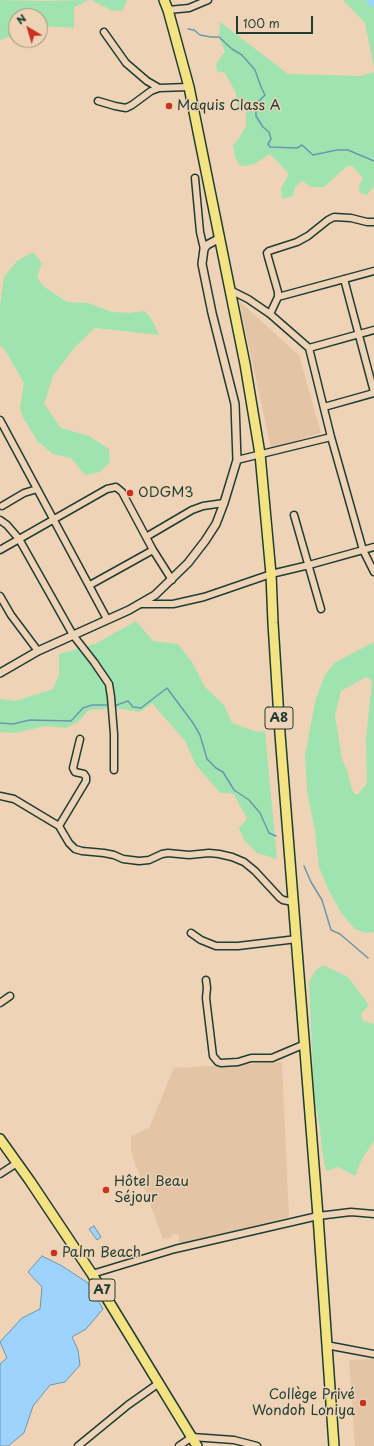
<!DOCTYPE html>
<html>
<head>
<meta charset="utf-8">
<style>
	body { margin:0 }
	#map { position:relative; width:374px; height:1446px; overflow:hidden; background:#efd3b6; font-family:"Playpen Sans",sans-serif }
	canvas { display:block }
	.north { position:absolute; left:8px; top:8px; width:40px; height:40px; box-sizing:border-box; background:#efd3b6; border:1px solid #9c9782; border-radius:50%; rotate:322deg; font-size:11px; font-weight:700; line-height:16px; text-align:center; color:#1f3d34 }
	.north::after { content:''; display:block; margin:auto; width:14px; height:18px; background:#c8321e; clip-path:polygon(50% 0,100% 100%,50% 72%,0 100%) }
	.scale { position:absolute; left:236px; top:16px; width:77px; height:18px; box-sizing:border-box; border:2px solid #1f3d34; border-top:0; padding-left:5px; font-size:12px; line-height:14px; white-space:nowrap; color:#1f3d34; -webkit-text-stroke:3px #efd3b6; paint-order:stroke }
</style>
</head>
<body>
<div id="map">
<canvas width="374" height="1446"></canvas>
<div class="north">N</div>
<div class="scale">100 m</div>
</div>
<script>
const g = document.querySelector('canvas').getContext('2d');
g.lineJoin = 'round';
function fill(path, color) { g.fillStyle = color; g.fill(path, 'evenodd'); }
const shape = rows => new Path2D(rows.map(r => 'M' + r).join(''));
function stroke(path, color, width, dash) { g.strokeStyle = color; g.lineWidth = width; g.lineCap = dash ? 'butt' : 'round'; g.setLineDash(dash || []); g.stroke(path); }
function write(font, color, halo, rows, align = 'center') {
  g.font = font + ' "Playpen Sans",sans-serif'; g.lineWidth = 3; g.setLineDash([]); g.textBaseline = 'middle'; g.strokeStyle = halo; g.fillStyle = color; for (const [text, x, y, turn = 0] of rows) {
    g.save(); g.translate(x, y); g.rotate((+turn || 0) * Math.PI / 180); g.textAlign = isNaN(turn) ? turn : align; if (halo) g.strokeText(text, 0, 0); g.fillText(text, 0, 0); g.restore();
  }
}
fill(shape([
	[239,301,299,355,321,433,271,448],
	[282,1062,289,1217,179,1244,179,1234,173,1234,170,1238,163,1239,131,1152,131,1136,149,1128,174,1068],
	[374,1359,374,1446,355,1446,349,1360]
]), '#e3c5a5');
fill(shape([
	[0,0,44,1,89,0,74,7,74,28,40,26,40,16,16,16,16,34,0,40],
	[91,0,127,0,123,10,113,11],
	[343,0,374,0,374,67,365,23],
	[220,22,288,74,361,76,374,72,374,186,367,195,360,193,359,186,363,178,352,166,347,166,324,187,311,187,302,181,295,187,293,196,282,199,281,188,289,174,270,154,254,164,245,166,239,165,235,156,233,145,239,138,246,126,246,109,237,112,236,93,225,73,217,71,216,64,225,52,219,37],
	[33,252,42,263,37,276,43,286,67,302,88,303,112,312,130,313,145,311,152,320,159,335,95,328,75,347,53,376,44,404,61,428,89,436,109,449,110,462,100,472,85,475,71,458,53,454,38,442,22,416,20,407,24,383,3,347,0,346,0,305,4,277,17,261],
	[136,621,153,641,178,644,192,662,205,687,224,705,232,723,257,732,265,731,277,859,257,853,244,840,239,828,247,819,234,794,220,793,196,765,185,741,152,703,140,712,116,708,89,710,78,722,66,728,45,726,15,733,0,732,0,699,15,701,53,689,59,675,59,654,95,644],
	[374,642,374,932,366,933,355,929,342,914,329,891,319,867,315,831,307,791,305,755,316,698,325,675,334,663],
	[366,677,370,679,372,683,366,739,367,784,359,793,356,795,352,790,347,770,342,759,335,715,341,691],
	[323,965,348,977,369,1005,361,1014,363,1021,374,1024,374,1141,362,1159,355,1176,338,1167,326,1171,322,1150,320,1129,314,1095,309,982,315,971]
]), '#9fe4b0');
const water = shape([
	[94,1226,101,1237,97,1240,89,1229,94,1226],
	[42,1256,62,1266,88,1283,103,1309,86,1329,72,1337,78,1350,80,1365,65,1382,50,1385,33,1406,24,1433,8,1446,0,1446,0,1364,7,1358,0,1342,22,1318,40,1309,42,1287,28,1272,42,1256]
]);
fill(water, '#9dd3fc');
stroke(water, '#6b97ac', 1);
stroke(shape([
	[188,29,194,30,200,35,211,37,219,37,232,49,242,55,255,70,261,87,265,95,256,104,256,116,263,127,269,132,271,139,268,144,270,147,297,148,302,145,313,155,337,150,348,150,374,161],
	[114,706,128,701,133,707,141,708,167,688,193,723,200,735,207,759,216,768,223,772,234,790,249,800,260,813,269,833,276,836],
	[0,723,13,724,30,720,71,721,83,708,92,705,108,705],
	[304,866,311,882,322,900,331,930,340,934,368,958]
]), '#6b97ac', 1.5);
stroke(shape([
	[371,0,374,3]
]), '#9dd3fc', 9);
const minor = shape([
	[168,10,189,8,208,0],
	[104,32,126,63,147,81,159,88,189,87],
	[98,101,115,106,126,108,132,105,151,91,159,88],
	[195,178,200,232,204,249],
	[344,279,374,392],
	[230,290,248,299,270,314,309,348,331,437,363,550,374,572],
	[278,297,278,292,268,257,267,253,269,251,297,242,308,236,328,220,334,217,351,218,367,222,374,222],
	[270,314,278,297,374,271],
	[309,348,374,330],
	[324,407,374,393],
	[0,420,107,619],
	[237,460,331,437],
	[2,506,24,493,37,489],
	[294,515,321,609],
	[0,520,7,525,19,539,73,635,94,662,109,684,111,697,114,734,114,770],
	[146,537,192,510,203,506,224,503],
	[0,550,107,489,116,487,122,492,153,550,172,580],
	[90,585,153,550],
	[0,596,11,615,38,651],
	[142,604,173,604,204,597,271,574,309,565,374,547],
	[0,796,14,799,59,826,69,843,75,849,82,851,104,853,114,855,123,859,139,861,149,860,162,854,168,853,189,855,209,853,219,854,232,857,244,862,255,871,280,898,283,900,293,902],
	[59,826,86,781,86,777,84,774,75,772,73,768,80,739],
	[191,933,201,940,216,946,238,946,297,939],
	[206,980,207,988,206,998,213,1056,218,1062,221,1063,238,1062,251,1058,272,1058,305,1044],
	[0,1003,10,996],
	[0,1174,17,1163],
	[92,1274,175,1249,318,1216,351,1212,374,1214],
	[326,1345,374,1354],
	[78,1446,128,1405,159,1383],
	[179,1446,192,1437,234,1440,257,1446]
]);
const tertiary = shape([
	[0,673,38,651,129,610,155,595,188,563,205,541,216,524,224,503,237,460,235,404,212,313,202,264,204,249,207,245,220,238]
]);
const primary = shape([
	[164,0,168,10,189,87,245,364,260,454,271,574,273,623,280,734,318,1216,334,1446],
	[0,1139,30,1181,92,1274,197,1446]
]);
stroke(minor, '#1f3d34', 9);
stroke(tertiary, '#1f3d34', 10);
stroke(primary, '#1f3d34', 12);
stroke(minor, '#efd3b6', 6);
stroke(tertiary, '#efd3b6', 7);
stroke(primary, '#f4e382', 9);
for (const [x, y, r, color] of [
	[169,106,4,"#c8321e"],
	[130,493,4,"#c8321e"],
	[106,1190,4,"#c8321e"],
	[54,1253,4,"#c8321e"],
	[363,1403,4,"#c8321e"]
]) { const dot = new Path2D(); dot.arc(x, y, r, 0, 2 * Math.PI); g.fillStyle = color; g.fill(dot); stroke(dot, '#efd3b6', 1.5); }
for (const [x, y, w] of [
	[279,718,28],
	[102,1290,26]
]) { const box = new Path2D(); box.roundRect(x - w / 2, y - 11, w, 22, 3); g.fillStyle = '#efd3b6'; g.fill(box); stroke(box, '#1f3d34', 1); }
write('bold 13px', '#1f3d34', null, [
	["A8",279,718],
	["A7",102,1290]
]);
write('14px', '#1f3d34', '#efd3b6', [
	["Maquis Class A",177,106],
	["ODGM3",138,493],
	["Hôtel Beau",114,1182],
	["Séjour",114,1198],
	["Palm Beach",62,1253],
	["Collège Privé",355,1395,"right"],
	["Wondoh Loniya",355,1411,"right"]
], 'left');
</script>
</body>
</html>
